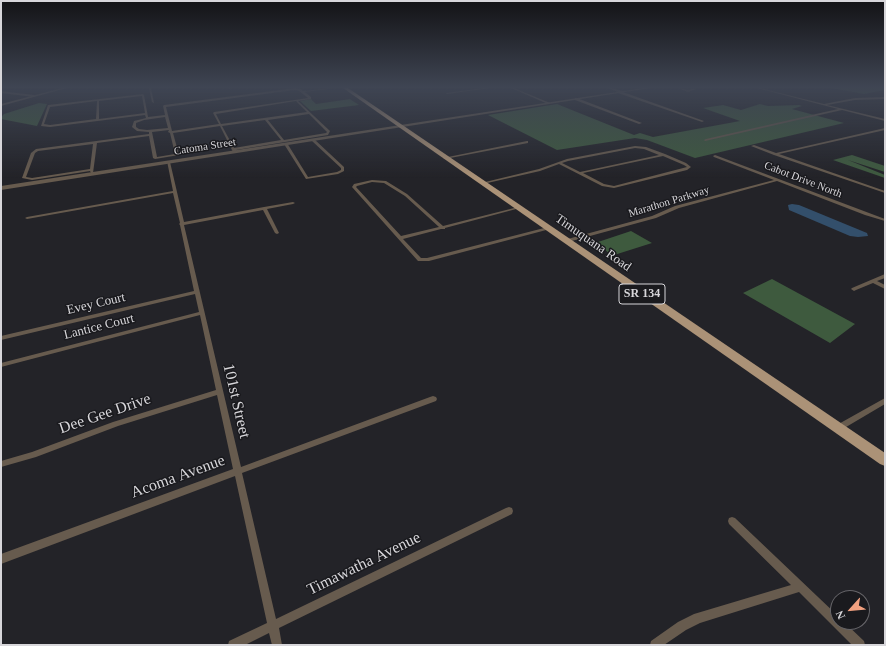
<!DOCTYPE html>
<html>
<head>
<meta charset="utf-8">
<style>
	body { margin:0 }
	#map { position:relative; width:886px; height:646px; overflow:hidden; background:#232328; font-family:Georgia,serif }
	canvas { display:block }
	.frame { position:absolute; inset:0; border:2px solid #d7d6da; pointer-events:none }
	.north { position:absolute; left:830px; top:590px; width:40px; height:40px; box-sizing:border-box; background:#1a1a1e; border:1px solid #666569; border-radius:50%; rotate:243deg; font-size:11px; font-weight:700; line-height:16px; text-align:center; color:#d7d6da }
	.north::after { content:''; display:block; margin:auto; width:14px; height:18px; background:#f2a07f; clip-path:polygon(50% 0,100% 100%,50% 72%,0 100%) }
</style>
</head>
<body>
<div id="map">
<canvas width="886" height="646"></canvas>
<div class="frame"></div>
<div class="north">N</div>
</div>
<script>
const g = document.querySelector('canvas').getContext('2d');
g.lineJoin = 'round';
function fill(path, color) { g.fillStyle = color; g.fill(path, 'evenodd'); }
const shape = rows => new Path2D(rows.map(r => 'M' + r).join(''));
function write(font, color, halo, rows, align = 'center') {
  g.font = font + ' Georgia,serif'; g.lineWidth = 3; g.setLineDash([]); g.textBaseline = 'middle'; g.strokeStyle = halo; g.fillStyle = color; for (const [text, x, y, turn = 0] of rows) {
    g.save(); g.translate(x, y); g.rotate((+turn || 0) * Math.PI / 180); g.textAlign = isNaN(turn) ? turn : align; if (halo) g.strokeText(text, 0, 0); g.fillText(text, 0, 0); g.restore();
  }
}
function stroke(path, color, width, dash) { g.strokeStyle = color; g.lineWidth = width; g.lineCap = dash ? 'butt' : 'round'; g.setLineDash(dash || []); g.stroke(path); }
fill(shape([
	[831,88,885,88,885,90,864,94],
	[311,99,316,104,350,99,359,105,311,111,300,101],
	[39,103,47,104,37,126,1,119,1,117,4,114],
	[557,104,634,135,640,133,653,137,740,121,703,108,723,105,741,110,760,104,768,106,799,105,802,106,792,109,844,123,695,158,647,140,635,138,557,150,488,115],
	[852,155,885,166,885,172,848,160,885,175,885,178,833,160],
	[631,231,652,243,611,256,598,242],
	[772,279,855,324,830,343,743,293]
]), '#3e5a3e');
fill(shape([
	[792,204,799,205,867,233,868,236,858,237,850,236,789,210,788,205]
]), '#334f6b');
fill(shape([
	[149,88,151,88,154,103,152,102,149,88],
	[228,88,231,88,229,89,228,88],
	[295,88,301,89,303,91,335,88,305,92,311,97,311,99,298,101,330,131,328,135,236,150,237,152,235,153,233,152,220,126,173,133,179,155,155,159,153,158,149,136,97,143,93,173,91,173,90,171,32,180,22,178,31,153,36,149,149,134,149,132,137,131,132,127,134,121,146,118,145,115,50,127,41,126,48,105,143,94,144,95,148,117,165,115,163,106,164,105,295,88],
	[295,90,299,91,308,98,214,112,213,113,219,124,172,131,166,107,295,90],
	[142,96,145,113,99,119,99,101,142,96],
	[97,101,96,119,50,125,44,124,50,107,97,101],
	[296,101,307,112,221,124,216,114,296,101],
	[309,114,327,132,326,133,284,140,268,120,309,114],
	[165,117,168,128,147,130,139,129,136,127,136,123,144,120,165,117],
	[265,120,281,140,234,148,222,126,265,120],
	[169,130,168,132,170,133,175,154,157,157,152,132,169,130],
	[93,144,90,169,32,178,26,177,35,153,38,151,93,144],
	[484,88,490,88,447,94,446,93,484,88],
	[511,88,514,88,550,103,548,104,511,88],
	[608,88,611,88,623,91,623,92,704,121,702,122,618,93,618,92,608,88],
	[678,88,688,90,692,89,689,88,696,89,688,92,678,88],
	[757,88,760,88,824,104,855,98,885,97,885,99,855,100,827,105,885,119,885,121,842,110,705,141,704,140,706,139,838,109,757,88],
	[1,91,34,95,35,96,34,97,1,93,1,91],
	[575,98,577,98,642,123,639,124,575,100,575,98],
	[885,128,885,130,779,154,885,191,885,193,774,155,751,146,754,145,776,153,885,128],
	[312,139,314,139,344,167,344,171,338,174,306,179,284,144,285,143,287,143,308,177,337,172,341,170,341,168,312,141,312,139],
	[527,141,528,141,528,143,445,159,443,158,527,141],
	[635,146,646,147,665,154,686,163,691,167,687,170,614,188,602,186,559,164,540,171,483,184,481,183,539,169,567,159,635,146],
	[635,148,644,149,659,155,580,172,562,163,568,161,635,148],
	[663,156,684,165,687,167,614,186,604,184,583,173,663,156],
	[715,155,885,219,885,221,865,215,777,181,679,208,656,218,568,242,564,242,564,240,652,216,675,206,774,180,714,157,713,156,715,155],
	[167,161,170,162,184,222,264,207,293,202,295,203,293,204,267,209,279,233,277,234,275,233,263,210,184,225,241,467,430,397,433,396,436,397,437,399,436,401,242,473,276,619,506,508,509,507,512,508,513,511,512,514,279,628,282,645,272,645,269,633,245,645,228,645,229,641,267,623,235,476,1,564,1,554,233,469,217,395,118,426,36,457,1,467,1,461,32,452,113,422,216,390,200,315,1,367,1,363,199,312,195,294,1,340,1,336,194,291,180,225,179,224,180,223,173,193,27,219,25,218,27,217,173,191,167,161],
	[372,180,386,181,407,194,443,226,518,207,520,208,445,228,445,229,441,229,403,239,421,258,427,258,548,227,550,228,550,229,429,261,418,261,352,187,354,184,372,180],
	[372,182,384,183,405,196,439,227,401,236,356,187,357,186,372,182],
	[885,274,885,278,877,281,885,285,885,289,873,283,856,290,854,291,851,289,852,288,885,274],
	[885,398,885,404,841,430,838,431,835,430,834,428,835,426,885,398],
	[732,517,735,518,838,616,838,622,844,622,864,641,865,645,852,645,799,592,700,623,686,630,664,645,650,645,651,641,678,622,694,614,791,585,729,524,728,521,729,518,732,517]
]), '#675b4e');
fill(shape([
	[62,88,67,88,1,106,1,104,62,88],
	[643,88,651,88,1,190,1,186,643,88]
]), '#675b4e');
fill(shape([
	[343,88,348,88,885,453,885,466,880,464,343,88]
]), '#ab9277');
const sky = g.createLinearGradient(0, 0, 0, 178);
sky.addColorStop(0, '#131316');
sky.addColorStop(0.49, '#3f4553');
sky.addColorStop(1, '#3f455300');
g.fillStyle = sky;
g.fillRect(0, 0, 886, 178);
write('11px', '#d7d6da', '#1a1a1e', [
	["Catoma Street",205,147,-9],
	["Cabot Drive North",803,180,21],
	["Marathon Parkway",669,202,-17]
]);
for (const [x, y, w] of [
	[642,294,46]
]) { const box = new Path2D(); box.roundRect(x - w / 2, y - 10, w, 20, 3); g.fillStyle = '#1a1a1e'; g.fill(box); stroke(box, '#d7d6da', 1); }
write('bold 12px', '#d7d6da', null, [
	["SR 134",642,294]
]);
write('13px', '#d7d6da', '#1a1a1e', [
	["Timuquana Road",593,243,35],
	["Evey Court",96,304,-13],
	["Lantice Court",99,327,-14]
]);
write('16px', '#d7d6da', '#1a1a1e', [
	["101st Street",236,401,77],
	["Dee Gee Drive",105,414,-19],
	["Acoma Avenue",178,477,-20],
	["Timawatha Avenue",364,564,-26]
]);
</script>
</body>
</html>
